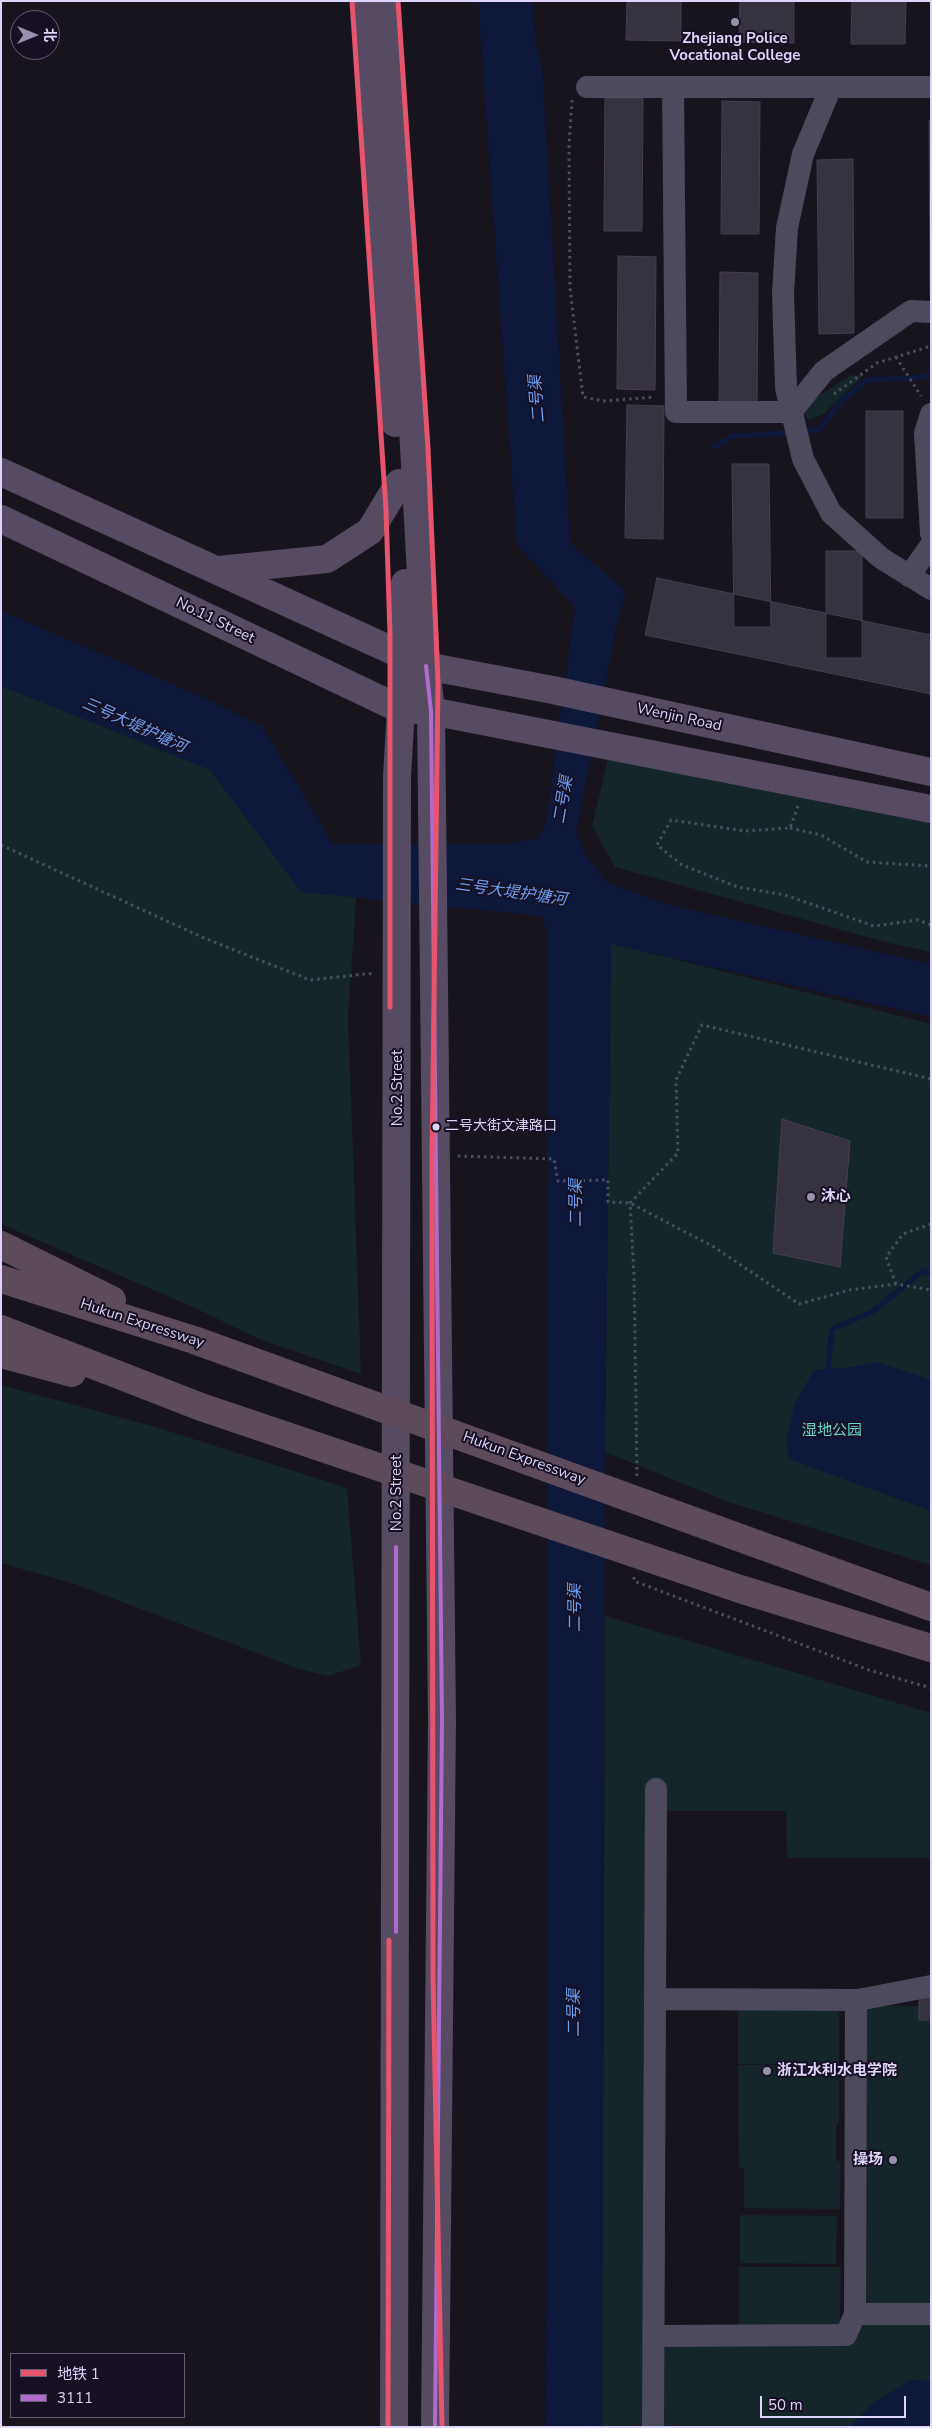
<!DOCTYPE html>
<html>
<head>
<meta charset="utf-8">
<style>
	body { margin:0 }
	#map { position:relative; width:932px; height:2428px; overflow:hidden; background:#17141e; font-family:"Nunito Sans","Noto Sans SC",sans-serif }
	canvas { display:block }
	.frame { position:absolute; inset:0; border:2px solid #ded4fc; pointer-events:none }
	.legend { position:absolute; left:10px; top:2353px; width:175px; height:65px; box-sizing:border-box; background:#161022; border:1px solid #665e79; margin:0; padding:6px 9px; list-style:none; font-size:15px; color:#ded4fc }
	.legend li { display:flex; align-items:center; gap:10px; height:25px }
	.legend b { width:25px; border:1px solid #665e79 }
	.north { position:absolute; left:10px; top:10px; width:50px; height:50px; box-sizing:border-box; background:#161022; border:1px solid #665e79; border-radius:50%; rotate:90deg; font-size:14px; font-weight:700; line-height:20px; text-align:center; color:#ded4fc }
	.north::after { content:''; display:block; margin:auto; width:18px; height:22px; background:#9891ae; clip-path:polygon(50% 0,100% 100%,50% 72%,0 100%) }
	.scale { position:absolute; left:760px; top:2396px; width:146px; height:22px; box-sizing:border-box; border:2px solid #ded4fc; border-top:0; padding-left:6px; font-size:15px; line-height:18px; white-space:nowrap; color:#ded4fc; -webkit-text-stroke:4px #161022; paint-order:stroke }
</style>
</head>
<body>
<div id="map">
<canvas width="932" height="2428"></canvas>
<div class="frame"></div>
<ul class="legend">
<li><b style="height:6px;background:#e7546e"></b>地铁 1</li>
<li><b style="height:6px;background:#b06ccc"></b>3111</li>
</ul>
<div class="north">北</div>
<div class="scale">50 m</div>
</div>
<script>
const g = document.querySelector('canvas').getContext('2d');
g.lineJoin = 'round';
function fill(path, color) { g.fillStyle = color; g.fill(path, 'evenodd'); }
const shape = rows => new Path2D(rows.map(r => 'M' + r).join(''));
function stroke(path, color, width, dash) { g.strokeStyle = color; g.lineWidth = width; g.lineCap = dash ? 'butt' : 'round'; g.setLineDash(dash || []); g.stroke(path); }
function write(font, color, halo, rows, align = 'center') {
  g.font = font + ' "Nunito Sans","Noto Sans SC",sans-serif'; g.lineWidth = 4; g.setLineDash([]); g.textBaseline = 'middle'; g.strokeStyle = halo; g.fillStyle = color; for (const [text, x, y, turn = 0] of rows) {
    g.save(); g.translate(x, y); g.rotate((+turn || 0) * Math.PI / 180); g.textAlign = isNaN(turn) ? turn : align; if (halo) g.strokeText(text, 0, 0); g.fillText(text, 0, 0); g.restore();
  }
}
fill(shape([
	[851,375,863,376,823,414,808,420,800,408],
	[1,645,236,735,357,885,348,1017,361,1374,259,1339,195,1308,1,1224],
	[613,738,931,817,931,952,885,942,615,867,592,826],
	[611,943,931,1024,931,1565,729,1502,605,1452],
	[1,1385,159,1428,347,1488,361,1665,328,1676,299,1669,72,1583,1,1563],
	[605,1616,931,1713,931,1858,787,1858,786,1811,655,1811,651,2336,846,2335,856,2006,931,2006,931,2427,602,2427],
	[738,2006,839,2006,839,2064,738,2064],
	[738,2065,839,2065,839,2123,836,2124,836,2161,841,2161,840,2209,744,2208,744,2168,739,2167],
	[740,2215,837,2216,836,2264,740,2263],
	[739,2267,841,2267,840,2325,739,2325]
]), '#14262a');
fill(shape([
	[478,1,532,1,536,44,542,66,570,543,626,591,616,629,576,832,587,857,607,882,665,904,931,964,931,1017,611,944,605,1452,602,2427,546,2427,548,936,542,916,301,892,210,770,1,686,1,611,202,697,262,726,333,844,502,844,536,839,546,824,575,607,517,545],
	[877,1362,931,1380,931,1511,789,1459,786,1439,795,1403,814,1370,844,1368],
	[910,2380,931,2381,931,2427,848,2427,875,2402]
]), '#0e183a');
stroke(shape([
	[801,432,820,429,841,401,867,380,912,378,931,375],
	[714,447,732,436,792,433],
	[828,1369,832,1329,872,1312,923,1271,931,1273]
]), '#0e183a', 5.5);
const building = shape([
	[627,1,681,1,681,41,626,40,627,1],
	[740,1,794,1,794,43,739,42,740,1],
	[852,1,906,1,905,44,851,44,852,1],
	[605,98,643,98,642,231,604,231,605,98],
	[722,101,760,102,759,234,721,234,722,101],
	[929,121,931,121,931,295,930,295,929,121],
	[853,159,854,333,819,334,817,160,853,159],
	[618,256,656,257,655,390,617,389,618,256],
	[720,272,758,273,757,406,719,405,720,272],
	[627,405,664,406,663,539,625,538,627,405],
	[866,411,903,411,903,518,866,518,866,411],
	[732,464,769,464,771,627,734,627,732,464],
	[826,551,862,551,862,658,826,658,826,551],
	[657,578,931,635,931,694,645,635,657,578],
	[782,1119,850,1141,840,1267,773,1253,782,1119],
	[919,1997,931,1997,931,2020,919,2020,919,1997]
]);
fill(building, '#373240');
stroke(building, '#453f51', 1);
stroke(shape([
	[572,100,569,146,570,288,583,397,603,401,655,397],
	[896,357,921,396],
	[834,394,877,363,931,346],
	[798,806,790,828,745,831,671,820,657,845,682,865,738,887,785,895,874,926,918,920,931,925],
	[790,828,821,835,867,862,931,866],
	[1,845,204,938,310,980,375,973],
	[458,1156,554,1159,558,1181,608,1180,608,1202,630,1203,714,1247,799,1304,850,1290,896,1284,931,1290],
	[896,1284,886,1257,903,1234,931,1224],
	[637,1476,634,1275,630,1203,678,1153,676,1080,702,1025,931,1079],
	[634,1577,634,1581,869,1670,931,1688]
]), '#49505f', 3, [2.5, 4]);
stroke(shape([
	[587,87,931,87],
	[673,87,676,412,791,412,824,371,911,311,931,312],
	[831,87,803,154,787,228,783,293,786,388,803,459,831,513,881,558,931,589],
	[931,414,925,433,931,533],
	[909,576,931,545],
	[655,1999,858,2000,931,1986],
	[855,2314,856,2006],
	[659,2336,846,2335,855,2314,931,2314],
	[653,2427,656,1789]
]), '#4d4a5e', 22);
stroke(shape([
	[365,1,395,423],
	[385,1,404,263,426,666,431,711,442,1720,435,2427],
	[1,472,426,666,553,690,931,772],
	[1,519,400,709,431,711,931,809],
	[219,570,327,559,370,531,399,483],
	[394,2427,397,777,404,656,405,583]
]), '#574a63', 28);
stroke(shape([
	[1,1245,112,1300],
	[1,1279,194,1340,931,1607],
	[1,1329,201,1407,740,1589,931,1648],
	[1,1354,72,1373]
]), '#5d4a5b', 28);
stroke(shape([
	[426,666,431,711,442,1720,435,2427],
	[396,1547,396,1932]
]), '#b06ccc', 4);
stroke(shape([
	[352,1,386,510,390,634,390,1007],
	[398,1,428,448,438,682,432,1157,433,1975,442,2427],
	[388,2427,389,1940]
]), '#e7546e', 5);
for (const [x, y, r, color] of [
	[735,22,5,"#9891ae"],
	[436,1127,4.5,"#ded4fc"],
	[811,1197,5,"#9891ae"],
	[767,2071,5,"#9891ae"],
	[893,2160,5,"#9891ae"]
]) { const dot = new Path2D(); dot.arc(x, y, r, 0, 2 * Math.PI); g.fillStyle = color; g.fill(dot); stroke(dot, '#161022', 2); }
write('14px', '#ded4fc', '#161022', [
	["二号大街文津路口",445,1127]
], 'left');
write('bold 15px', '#ded4fc', '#161022', [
	["Zhejiang Police",735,39,"center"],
	["Vocational College",735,56,"center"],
	["沐心",821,1197],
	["浙江水利水电学院",777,2071],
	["操场",883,2160,"right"]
], 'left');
write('15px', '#ded4fc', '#161022', [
	["No.11 Street",215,621,26],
	["Wenjin Road",679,718,12],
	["No.2 Street",398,1088,-90],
	["Hukun Expressway",142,1324,18],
	["Hukun Expressway",524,1459,20],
	["No.2 Street",397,1493,-90]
]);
write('15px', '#65d6cb', '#161022', [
	["湿地公园",832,1431]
]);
write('italic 16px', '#6a9ff4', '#161022', [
	["二号渠",538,399,-95],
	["三号大堤护塘河",134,726,24],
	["二号渠",564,800,-80],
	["三号大堤护塘河",511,893,8],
	["二号渠",577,1203,-90],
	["二号渠",576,1608,-90],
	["二号渠",575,2013,-90]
]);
</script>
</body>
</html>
